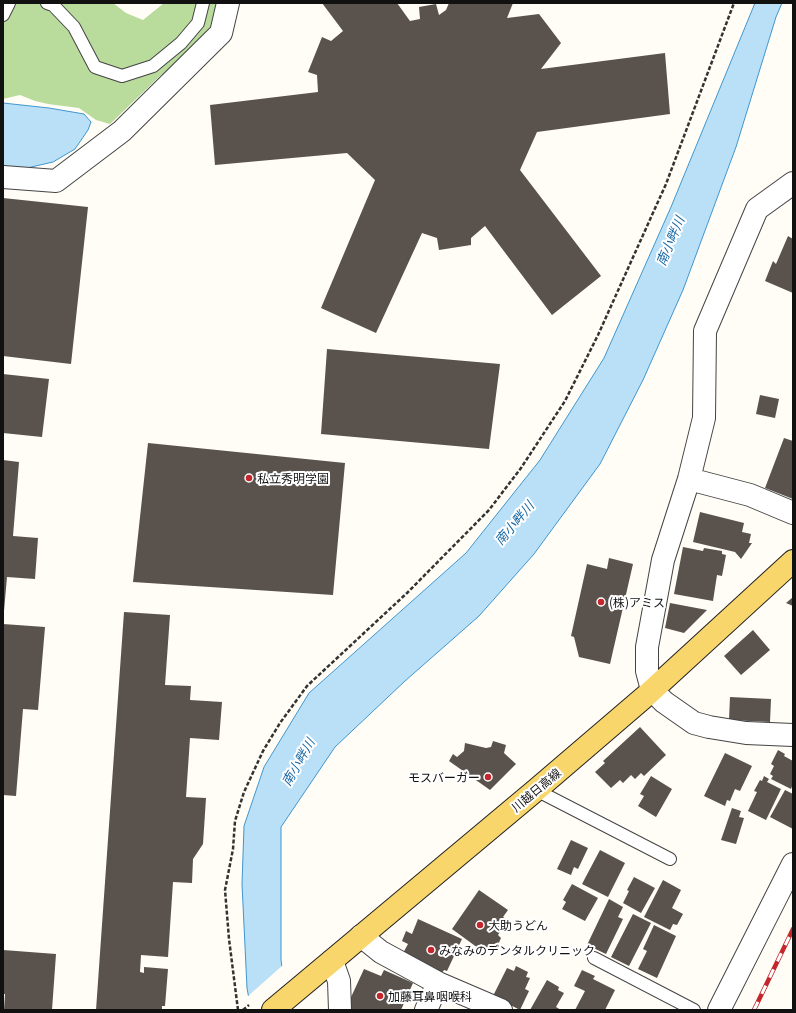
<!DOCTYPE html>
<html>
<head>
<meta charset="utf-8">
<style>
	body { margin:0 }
	#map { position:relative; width:796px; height:1013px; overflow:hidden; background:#fffdf5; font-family:Georgia,serif }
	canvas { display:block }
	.frame { position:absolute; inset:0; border:4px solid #111; pointer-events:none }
</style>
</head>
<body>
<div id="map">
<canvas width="796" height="1013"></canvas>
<div class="frame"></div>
</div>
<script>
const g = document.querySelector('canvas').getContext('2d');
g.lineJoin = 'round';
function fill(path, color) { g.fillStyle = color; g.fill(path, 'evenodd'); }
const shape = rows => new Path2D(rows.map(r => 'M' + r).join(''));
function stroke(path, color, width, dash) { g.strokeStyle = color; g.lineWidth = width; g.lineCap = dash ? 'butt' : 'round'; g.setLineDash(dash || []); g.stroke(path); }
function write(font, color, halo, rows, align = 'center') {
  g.font = font + ' Georgia,"Noto Sans JP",serif'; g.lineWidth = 4; g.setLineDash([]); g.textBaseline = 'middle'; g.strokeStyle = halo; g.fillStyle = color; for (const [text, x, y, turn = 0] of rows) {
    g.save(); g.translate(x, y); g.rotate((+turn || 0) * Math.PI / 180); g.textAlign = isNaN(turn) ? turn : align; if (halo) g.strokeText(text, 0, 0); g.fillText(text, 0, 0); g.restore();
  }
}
fill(shape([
	[3,3,113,3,126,13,143,20,164,3,223,3,216,30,178,62,160,76,110,124,96,120,79,108,48,104,35,101,20,95,3,99]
]), '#b9dc9c');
const water = shape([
	[755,3,782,3,776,17,736,147,683,290,643,380,600,464,534,554,479,616,405,681,335,747,281,827,281,960,288,1010,251,1010,247,988,242,884,244,826,264,767,309,693,466,553,540,460,604,358,671,207,755,3],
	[3,103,49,108,84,114,91,122,88,130,75,149,53,162,27,168,3,167,3,103]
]);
fill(water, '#b9e0f7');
stroke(water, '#3f96cf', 1);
fill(shape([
	[283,965,290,1010,249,1010,247,997]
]), '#fffdf5');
fill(shape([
	[322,3,397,3,410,21,420,19,419,7,436,4,439,15,446,10,449,3,513,3,507,18,539,14,561,43,541,69,665,53,670,114,537,132,520,170,601,276,552,315,485,226,471,238,471,245,439,250,437,238,422,233,376,333,321,308,375,180,347,153,215,165,210,105,318,92,317,75,308,72,322,37,331,41,343,31],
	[3,198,88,207,71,364,3,356],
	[788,236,793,239,793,293,765,281,773,261,776,264],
	[327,349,500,364,489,449,321,434],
	[3,374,49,379,42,437,3,433],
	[760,395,779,399,775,418,756,414],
	[784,438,793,441,793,499,765,488],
	[148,443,345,463,333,595,133,582],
	[3,460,19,462,13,536,38,538,35,579,7,577,4,611,3,610],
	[700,512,744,523,742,532,751,534,749,543,752,543,741,559,735,552,693,542],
	[683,547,703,551,704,548,722,551,722,554,726,555,722,576,717,575,713,601,674,594],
	[609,558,633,564,610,664,579,657,574,637,571,636,587,564,607,569],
	[793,597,793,606,786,603],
	[670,603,707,610,684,633,665,628],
	[124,612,170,615,165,685,191,686,190,700,222,702,219,740,190,738,186,797,206,798,203,844,193,859,192,883,173,882,168,957,141,955,140,972,144,973,144,967,168,969,165,1006,162,1006,162,1010,96,1010],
	[3,624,45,627,38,710,23,709,16,796,3,795],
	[753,630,770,650,741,675,724,656],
	[730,697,771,699,770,722,729,720],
	[640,727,666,755,644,776,641,773,635,779,631,775,623,783,620,780,611,788,595,772,605,763,603,761],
	[493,741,506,745,504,753,516,764,490,790,449,761,453,754,457,757,464,751,465,743,486,748,491,747],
	[778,750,785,754,784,756,793,761,793,784,791,789,771,779,773,776,770,774,774,766,771,764],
	[725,753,752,766,740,791,735,789,730,801,727,800,725,806,704,796],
	[651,776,672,789,656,817,638,806,644,796,640,794],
	[764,776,769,779,767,782,781,789,766,820,748,811,757,792,754,791,760,780,762,781],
	[785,790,793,794,793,829,770,817],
	[732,808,741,811,739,817,744,818,736,844,721,840],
	[571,840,588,848,578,869,574,867,571,875,557,869],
	[600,850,625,863,608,897,582,884],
	[634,877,655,888,641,913,623,903,629,891,627,890],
	[663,880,681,890,672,908,683,914,677,925,673,924,670,930,644,917],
	[572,884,598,898,585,921,562,909,566,902,563,900],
	[479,890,508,910,503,917,508,920,498,935,501,938,494,954,481,944,478,948,452,929],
	[609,899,623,907,618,917,623,919,606,954,587,945],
	[633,914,651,923,629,966,611,957],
	[418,919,462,939,447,971,444,970,442,973,402,955,408,944,402,941,406,931,412,934],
	[654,925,676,936,657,978,638,969,647,951,643,949],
	[3,950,56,954,52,1010,4,1010,5,994,3,994],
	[516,966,528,972,526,977,530,978,525,989,529,991,520,1010,493,996,507,968,514,971],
	[364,969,381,976,384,970,413,983,401,1010,350,1010,346,1008],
	[582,970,595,976,593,979,615,990,605,1010,575,1010,585,991,574,986],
	[547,980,559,987,558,990,564,993,556,1007,561,1010,530,1010]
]), '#5a524d');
const lane = shape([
	[47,3,53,5,74,27,95,67,122,76,153,66,181,43,198,23,203,3],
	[3,15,9,3],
	[536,790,670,859],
	[594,958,694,1010]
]);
const street = shape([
	[3,177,56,181,122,131,221,33,228,3],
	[793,183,757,209,705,331,704,418,689,479,663,560,647,647,647,671,652,690,664,702,694,723,709,727,746,733,793,735],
	[689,479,750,495,793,513],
	[361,936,381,952,438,983,501,1010],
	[332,961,339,981,340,1010],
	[426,1010,438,983],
	[719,1010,793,864]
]);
const primary = shape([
	[273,1010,536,790,648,694,793,561]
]);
stroke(lane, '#444', 14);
stroke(street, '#444', 24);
stroke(primary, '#222', 24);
stroke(shape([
	[238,1010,229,939,225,890,233,849,235,821,244,792,263,751,280,723,307,686,407,593,489,510,521,468,565,401,598,335,666,184,734,3],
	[243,1010,249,1005]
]), '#333', 2.5, [4, 2]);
stroke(lane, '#fff', 12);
stroke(street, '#fff', 22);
stroke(primary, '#f9d66b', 22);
const rail = shape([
	[754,1010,793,929]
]);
stroke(rail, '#c4262e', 4.5);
stroke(rail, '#fff', 3, [9]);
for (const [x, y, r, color] of [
	[249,478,4,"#c4262e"],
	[601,602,4,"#c4262e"],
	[488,777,4,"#c4262e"],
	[480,925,4,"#c4262e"],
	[431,950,4,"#c4262e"],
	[380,996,4,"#c4262e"]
]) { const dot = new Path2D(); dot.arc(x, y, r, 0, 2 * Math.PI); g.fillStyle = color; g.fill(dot); stroke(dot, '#fff', 1.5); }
write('12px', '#111', '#fff', [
	["私立秀明学園",257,478],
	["(株)アミス",609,602],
	["モスバーガー",480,777,"right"],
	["大助うどん",488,925],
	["みなみのデンタルクリニック",439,950],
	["加藤耳鼻咽喉科",388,996]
], 'left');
write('12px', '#111', '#fff', [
	["川越日高線",536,790,-40]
]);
write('italic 13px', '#1768a6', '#fff', [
	["南小畔川",670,241,-67],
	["南小畔川",514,523,-50],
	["南小畔川",298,762,-60]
]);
</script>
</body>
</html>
